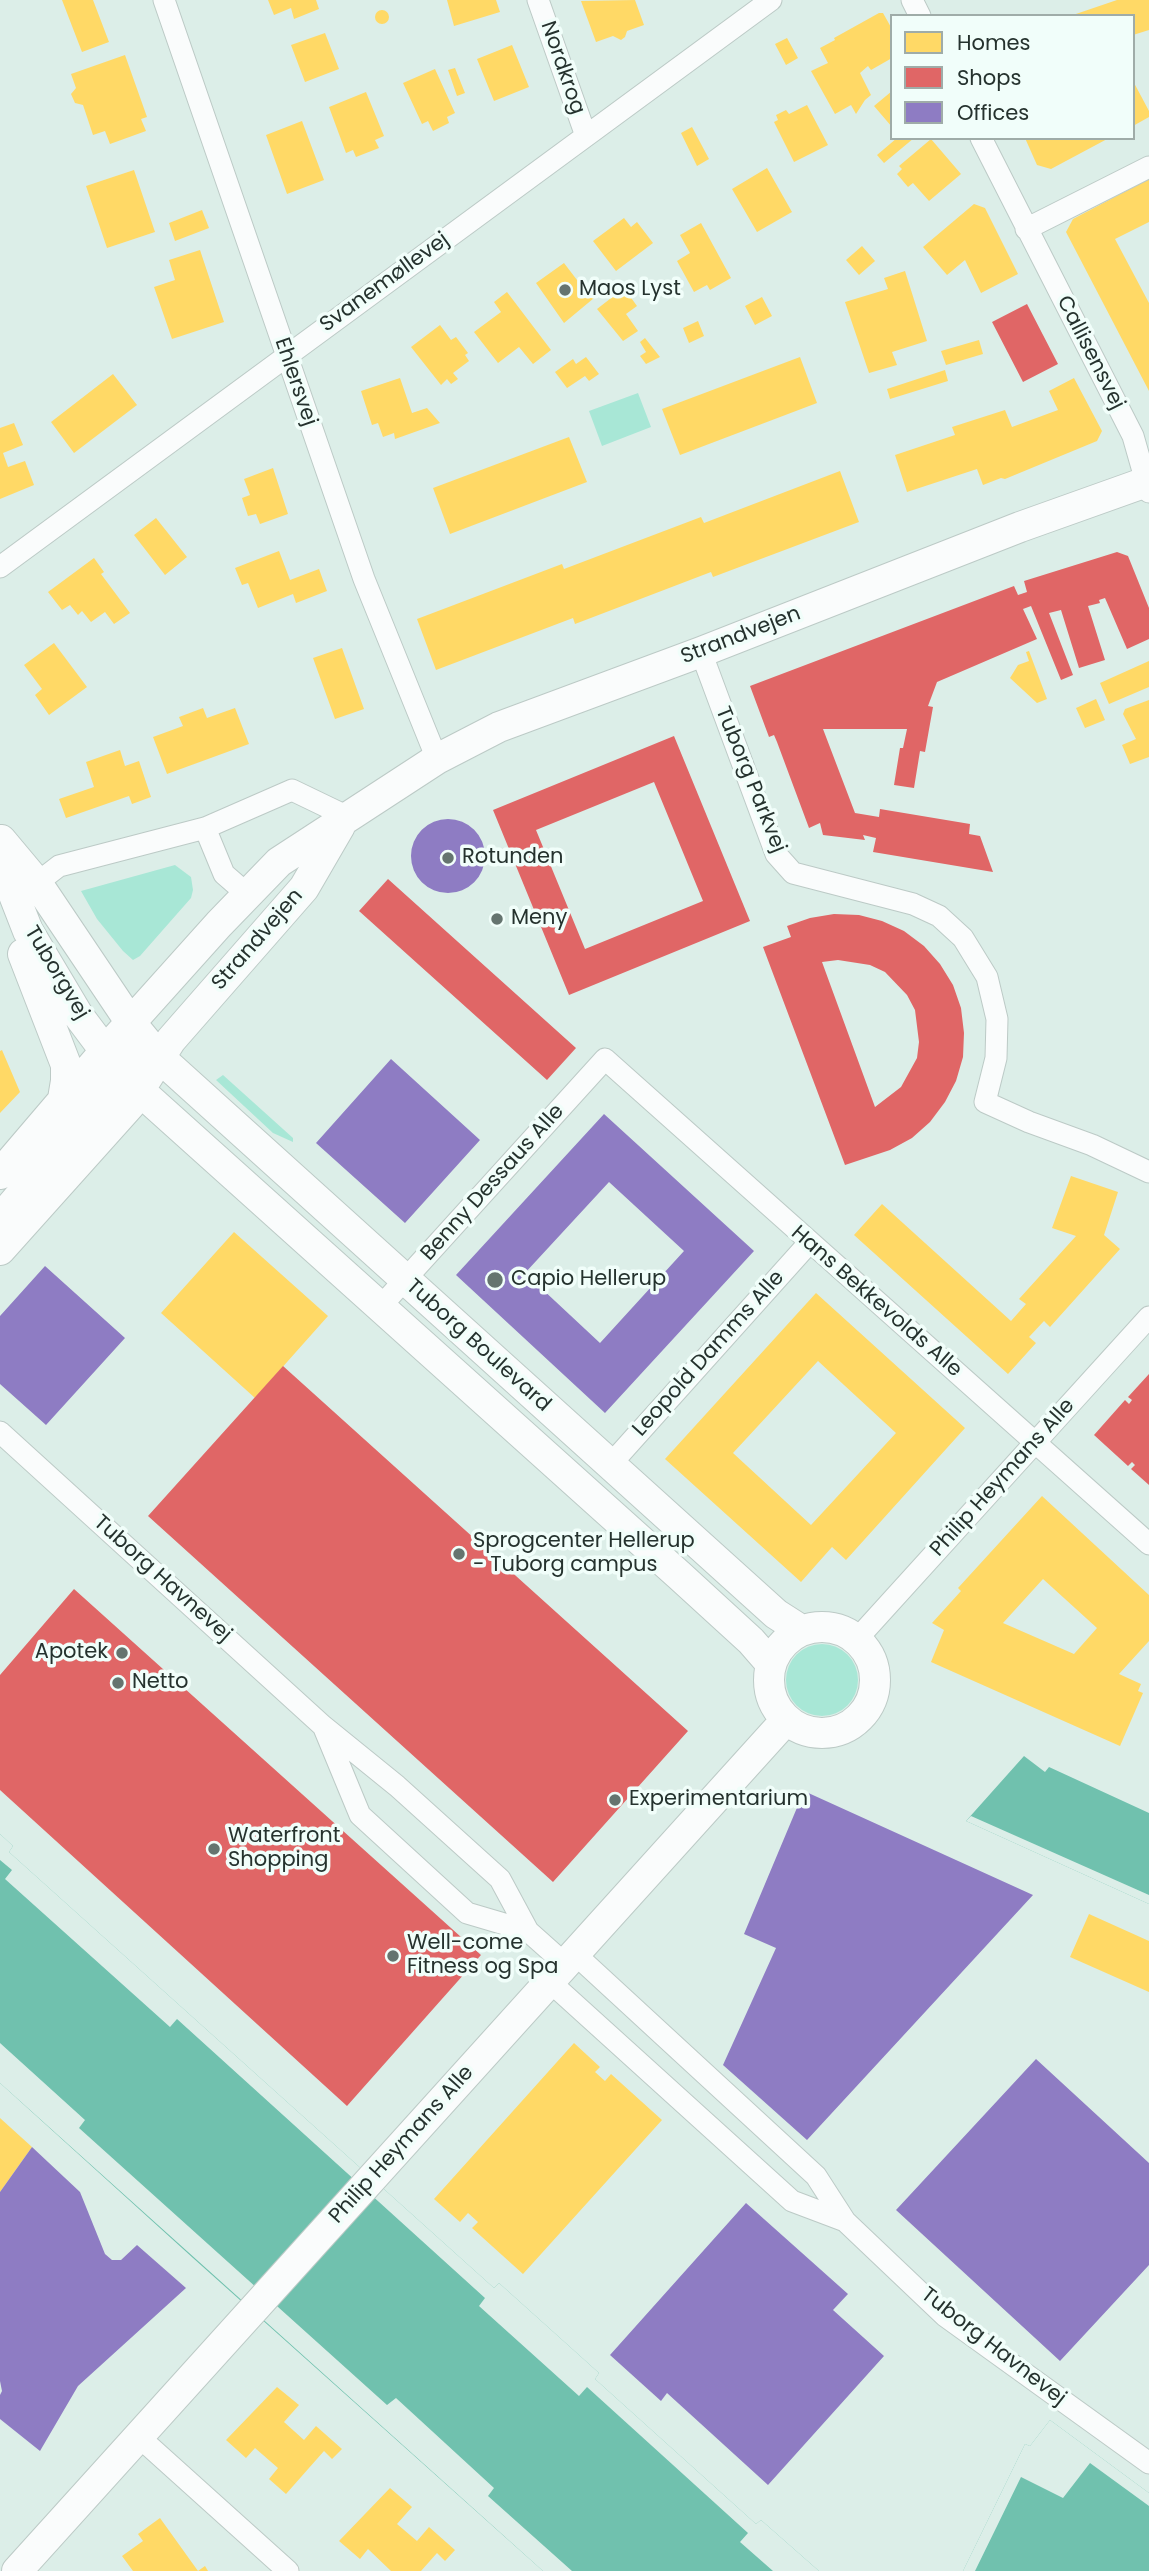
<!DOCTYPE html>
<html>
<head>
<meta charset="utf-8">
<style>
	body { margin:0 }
	#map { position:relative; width:1149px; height:2571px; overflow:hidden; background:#dceee8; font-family:Poppins,sans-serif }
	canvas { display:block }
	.legend { position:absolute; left:890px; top:14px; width:245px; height:126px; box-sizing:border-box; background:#f1fefa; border:2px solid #9faca8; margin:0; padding:9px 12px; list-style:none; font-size:21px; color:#25322e }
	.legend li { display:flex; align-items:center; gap:14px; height:35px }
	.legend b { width:35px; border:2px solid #9faca8 }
</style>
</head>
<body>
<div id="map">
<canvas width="1149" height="2571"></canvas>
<ul class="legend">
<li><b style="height:19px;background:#ffd966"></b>Homes</li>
<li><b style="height:19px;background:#e06666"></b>Shops</li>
<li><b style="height:19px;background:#8e7cc3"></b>Offices</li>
</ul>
</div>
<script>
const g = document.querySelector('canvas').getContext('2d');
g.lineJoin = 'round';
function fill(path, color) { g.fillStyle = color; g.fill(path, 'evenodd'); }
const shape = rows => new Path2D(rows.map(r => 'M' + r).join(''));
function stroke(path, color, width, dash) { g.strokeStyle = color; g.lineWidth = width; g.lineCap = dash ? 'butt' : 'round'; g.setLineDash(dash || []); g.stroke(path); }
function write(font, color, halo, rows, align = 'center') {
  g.font = font + ' Poppins,sans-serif'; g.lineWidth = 7; g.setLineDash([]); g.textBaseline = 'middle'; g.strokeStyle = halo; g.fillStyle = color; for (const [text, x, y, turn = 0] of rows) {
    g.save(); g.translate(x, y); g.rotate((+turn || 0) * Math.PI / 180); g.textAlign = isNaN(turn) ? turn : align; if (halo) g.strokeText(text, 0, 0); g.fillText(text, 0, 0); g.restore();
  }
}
fill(shape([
	[638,393,651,427,602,446,589,411],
	[175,865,191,877,193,890,191,898,140,956,133,960,123,951,97,919,81,891],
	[223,1075,293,1138,293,1142,273,1133,216,1080],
	'786 1680a36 36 0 1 1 72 0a36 36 0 1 1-72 0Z'
]), '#a8e7d6');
fill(shape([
	[1024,1756,1045,1772,1049,1767,1149,1813,1149,1904,966,1821],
	[0,1834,13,1846,9,1852,494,2288,499,2283,599,2373,595,2379,756,2524,761,2520,819,2571,543,2571,193,2258,0,2083],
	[1050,2420,1149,2493,1149,2571,963,2571,1025,2444,1030,2446]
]), '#70c1ae');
fill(shape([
	[971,1816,1149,1895,1149,1904,966,1821],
	[0,1834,13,1846,9,1852,494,2288,499,2283,599,2373,595,2379,756,2524,761,2520,819,2571,773,2571,740,2542,748,2533,587,2387,579,2396,479,2306,485,2298,177,2019,170,2027,5,1879,12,1870,0,1860],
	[0,2043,85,2120,79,2128,387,2405,396,2398,494,2488,488,2496,572,2571,543,2571,0,2083],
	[1050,2420,1149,2493,1149,2506,1090,2463,1063,2498,1021,2477,975,2571,963,2571,1025,2444,1030,2446]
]), '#dceee8');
fill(shape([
	[62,0,93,0,109,42,82,52],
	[268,0,316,0,319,9,294,19,291,8,274,15],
	[447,0,496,0,500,12,454,26],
	[635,0,644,25,627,31,625,37,621,40,613,36,596,42,581,1],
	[1117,0,1149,0,1149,30,1133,35,1133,16,1070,16],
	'375 17a7 7 0 1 1 14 0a7 7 0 1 1-14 0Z',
	[879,13,883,13,892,29,890,34,892,58,871,70,868,66,860,73,871,95,865,100,856,114,851,105,835,114,811,71,828,63,820,48,835,40,834,38],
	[325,33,339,69,305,82,291,45],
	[787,38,798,58,786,65,775,44],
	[512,45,529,87,494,101,477,59],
	[125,55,147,117,141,119,146,131,110,144,105,131,93,135,83,105,75,103,71,94,76,88,71,74],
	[455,68,465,93,457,96,448,70],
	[435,69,455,113,447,117,449,123,433,131,428,121,422,124,403,83],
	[1133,81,1149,111,1149,117,1133,126],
	[892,91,892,127,874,106],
	[366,92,384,136,375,140,379,148,356,157,353,150,346,153,329,107],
	[807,105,828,145,794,162,774,122,778,120,776,115,786,110,789,114],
	[302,121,324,180,287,194,266,135],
	[692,127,709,159,697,166,681,133],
	[897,138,914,138,884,163,877,155],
	[1025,138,1109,138,1051,169,1037,165],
	[931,139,961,174,929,201,913,183,908,187,897,174,902,169,899,166],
	[767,168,792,212,757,232,732,189],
	[134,170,155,232,107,248,86,186],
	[1149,179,1149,222,1115,239,1149,303,1149,391,1066,232,1073,219],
	[974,204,985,208,1018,274,981,293,965,260,947,275,923,247],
	[202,210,209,228,175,241,169,223],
	[624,218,631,227,637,222,653,243,616,271,593,241],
	[701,223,731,278,710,290,707,285,694,292,677,261,690,253,680,235],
	[862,246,875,261,859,275,846,260],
	[200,250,224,322,172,339,154,287,175,280,169,260],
	[564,263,577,280,580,278,594,298,564,323,536,283],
	[905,271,927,341,892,352,897,365,869,373,845,302,888,289,884,278],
	[624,288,637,306,626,314,638,331,623,341,597,309],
	[507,292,551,350,533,364,519,347,498,363,474,332,501,312,494,302],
	[762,297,772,316,755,325,745,306],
	[698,321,704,336,689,343,683,328],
	[440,325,451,340,456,337,468,353,465,355,469,361,453,373,458,379,451,384,447,379,441,385,411,347],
	[645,338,660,357,646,364,640,356,646,352,640,342],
	[979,340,983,354,946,365,941,351],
	[586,357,599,374,589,381,585,376,567,388,555,372,573,359,576,364],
	[800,357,817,403,680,455,662,409],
	[945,370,948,381,890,399,887,389],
	[113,374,137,405,74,453,51,422],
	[400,378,412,413,427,408,440,423,395,439,394,433,383,437,378,423,372,425,361,391],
	[1074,378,1102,431,1097,441,1005,479,1001,478,983,485,977,469,907,492,895,455,955,435,952,427,1005,410,1012,427,1058,410,1049,391],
	[14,423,23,445,3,453,8,467,25,461,34,485,0,499,0,428],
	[569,437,587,482,450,534,433,488],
	[273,468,288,514,260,524,256,514,248,516,242,498,250,495,244,479],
	[840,471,859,522,713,577,711,572,575,624,573,618,436,670,417,619,562,564,564,569,701,517,704,523],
	[156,518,187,557,165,575,134,535],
	[279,551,290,580,319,569,327,591,296,603,293,594,258,608,248,583,242,585,235,568],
	[94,558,104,572,101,574,130,613,114,624,105,612,91,622,82,611,78,615,70,605,62,610,48,592],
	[54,643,87,687,49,715,35,695,42,689,24,665],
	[342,648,364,709,335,719,313,658],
	[1029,651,1047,699,1037,703,1010,678,1018,665,1029,661,1026,652],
	[1149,661,1149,687,1109,704,1100,683],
	[1096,699,1105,720,1085,728,1076,708],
	[1149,700,1149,757,1130,764,1122,745,1136,739,1123,714,1125,709],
	[203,708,207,718,235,708,249,744,167,774,153,737,183,726,179,717],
	[120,750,125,766,139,761,151,797,132,804,129,796,66,818,59,799,94,787,86,762],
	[2,1050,20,1092,0,1113,0,1051],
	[1071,1176,1118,1192,1104,1235,1120,1249,1050,1327,1044,1321,1029,1337,1036,1343,1008,1374,854,1235,882,1204,1011,1321,1026,1304,1019,1299,1076,1236,1052,1228],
	[234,1232,328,1316,255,1398,161,1313],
	[816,1293,965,1428,846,1560,832,1547,801,1582,665,1459],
	[818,1361,896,1433,811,1525,733,1453],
	[1042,1496,1149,1595,1149,1641,1119,1674,1141,1684,1138,1691,1143,1693,1120,1746,931,1662,944,1630,932,1623,961,1591,958,1588],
	[1043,1579,1097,1628,1074,1654,1003,1623],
	[1089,1914,1149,1941,1149,1992,1070,1957],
	[574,2043,600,2067,595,2072,605,2081,611,2074,662,2120,523,2274,472,2228,478,2222,468,2213,460,2222,434,2199],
	[0,2118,32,2147,0,2192],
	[277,2387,299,2405,284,2422,304,2440,316,2426,342,2449,332,2459,324,2451,286,2494,269,2479,278,2468,255,2448,246,2458,226,2440],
	[390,2488,412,2507,397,2524,417,2541,429,2527,455,2550,445,2561,437,2553,421,2571,391,2571,368,2549,360,2559,339,2541],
	[160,2518,198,2571,205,2566,208,2571,133,2571,122,2556,143,2541,138,2534]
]), '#ffd966');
fill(shape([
	[1027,304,1058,364,1023,382,992,322],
	[1117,552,1128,556,1149,608,1149,639,1127,649,1105,598,1099,600,1100,603,1088,606,1105,660,1079,668,1061,610,1049,613,1073,675,1061,680,1031,606,1023,609,1037,639,937,682,928,706,933,707,925,752,920,751,914,788,894,785,900,748,903,748,907,729,823,729,855,813,879,817,880,809,970,824,969,834,980,836,993,872,873,852,876,838,863,835,865,840,823,835,820,823,809,828,777,742,774,735,769,737,750,686,1014,586,1018,595,1027,592,1024,581],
	[674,736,750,921,569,995,493,810],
	[654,782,703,901,585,949,536,830],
	[388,879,576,1048,547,1080,359,911],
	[834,914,859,915,882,921,904,931,924,946,940,964,953,985,961,1008,964,1033,963,1057,956,1081,945,1102,930,1122,912,1138,890,1150,845,1165,763,947,791,937,787,926,810,918],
	[838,960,870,965,885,972,907,995,915,1010,919,1042,917,1058,901,1087,875,1107,822,962],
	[283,1366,688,1731,553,1882,148,1516],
	[1149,1374,1149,1485,1131,1469,1135,1465,1132,1462,1128,1466,1094,1435,1125,1400,1129,1404,1132,1400,1128,1397],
	[74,1589,481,1955,347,2106,0,1790,0,1675]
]), '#e06666');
fill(shape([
	'411 856a37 37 0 1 1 74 0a37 37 0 1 1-74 0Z',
	[391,1059,480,1140,405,1223,316,1143],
	[604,1114,754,1251,605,1413,456,1275],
	[609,1182,684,1251,600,1343,525,1273],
	[45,1266,125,1338,46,1425,0,1384,0,1316],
	[804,1791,1033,1895,807,2140,723,2065,776,1948,744,1934],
	[1036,2059,1149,2163,1149,2265,1060,2361,896,2210],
	[32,2147,80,2192,105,2254,112,2260,121,2260,137,2245,186,2288,78,2386,40,2451,0,2419,0,2395,2,2391,0,2381,0,2192],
	[746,2203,848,2294,833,2310,884,2356,768,2485,667,2393,661,2401,610,2355]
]), '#8e7cc3');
const street = shape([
	[164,0,364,579,437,759],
	[538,0,586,136],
	[912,0,920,16],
	[981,138,1133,436,1149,492],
	[1026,229,1149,167],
	[0,567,771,0],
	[701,652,776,854,793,873,913,904,939,916,963,938,987,977,997,1019,996,1058,985,1102,1029,1122,1092,1145,1149,1172],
	[205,828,224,874,247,894],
	[37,883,59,866,205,828,292,790,346,816],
	[381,1306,605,1059,1149,1544],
	[0,1432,323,1726,397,1786,500,1879,528,1931,565,1964],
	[610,1465,809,1243],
	[857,1639,1149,1317],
	[324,1728,360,1815,467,1913,528,1931],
	[575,1954,816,2176,845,2221,945,2316,1149,2463],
	[549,1981,792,2201,845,2221],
	[138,2436,288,2571]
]);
const secondary = shape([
	[1,840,37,883,131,1023,159,1057,776,1614,801,1630],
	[1,841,5,872,28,931,78,1015,105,1051,140,1091,680,1576,751,1641,771,1664],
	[23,954,66,1065,66,1081,63,1099],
	[0,1174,105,1051,219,924,279,862,437,759,499,727,701,652,1020,527,1149,481],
	[0,1219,124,1074,135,1057],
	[0,1250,130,1105,171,1040,304,888,340,826],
	'769 1680a53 53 0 1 1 106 0a53 53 0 1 1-106 0Z',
	[17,2571,786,1720]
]);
stroke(street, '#bccac6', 23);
stroke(secondary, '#bccac6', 32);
stroke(street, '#fafcfc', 21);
stroke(secondary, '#fafcfc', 30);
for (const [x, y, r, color] of [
	[565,290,7,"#65746f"],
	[448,858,7,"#65746f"],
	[497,919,7,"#65746f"],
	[495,1280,9,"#65746f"],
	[459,1554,7,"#65746f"],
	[122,1653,7,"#65746f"],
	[118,1683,7,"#65746f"],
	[615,1800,7,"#65746f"],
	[214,1849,7,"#65746f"],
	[393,1956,7,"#65746f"]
]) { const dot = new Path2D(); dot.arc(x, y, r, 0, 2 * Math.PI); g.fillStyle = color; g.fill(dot); stroke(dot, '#f1fefa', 2.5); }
write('21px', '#25322e', '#f1fefa', [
	["Nordkrog",562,68,71],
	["Svanemøllevej",385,283,-36],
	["Callisensvej",1090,353,63],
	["Ehlersvej",295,382,71],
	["Strandvejen",741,636,-21],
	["Tuborg Parkvej",750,780,68],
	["Strandvejen",258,940,-49],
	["Tuborgvej",56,973,59],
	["Benny Dessaus Alle",493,1183,-48],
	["Hans Bekkevolds Alle",876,1302,41],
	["Tuborg Boulevard",478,1346,42],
	["Leopold Damms Alle",709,1354,-48],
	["Philip Heymans Alle",1003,1478,-48],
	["Tuborg Havnevej",162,1579,42],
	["Philip Heymans Alle",402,2145,-48],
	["Tuborg Havnevej",993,2347,38]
]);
write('21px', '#25322e', '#f1fefa', [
	["Maos Lyst",579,290],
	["Rotunden",462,858],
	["Meny",511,919],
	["Capio Hellerup",511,1280],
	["Sprogcenter Hellerup",473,1542],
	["- Tuborg campus",473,1566],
	["Apotek",108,1653,"right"],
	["Netto",132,1683],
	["Experimentarium",629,1800],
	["Waterfront",228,1837],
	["Shopping",228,1861],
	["Well-come",407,1944],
	["Fitness og Spa",407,1968]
], 'left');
</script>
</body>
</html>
